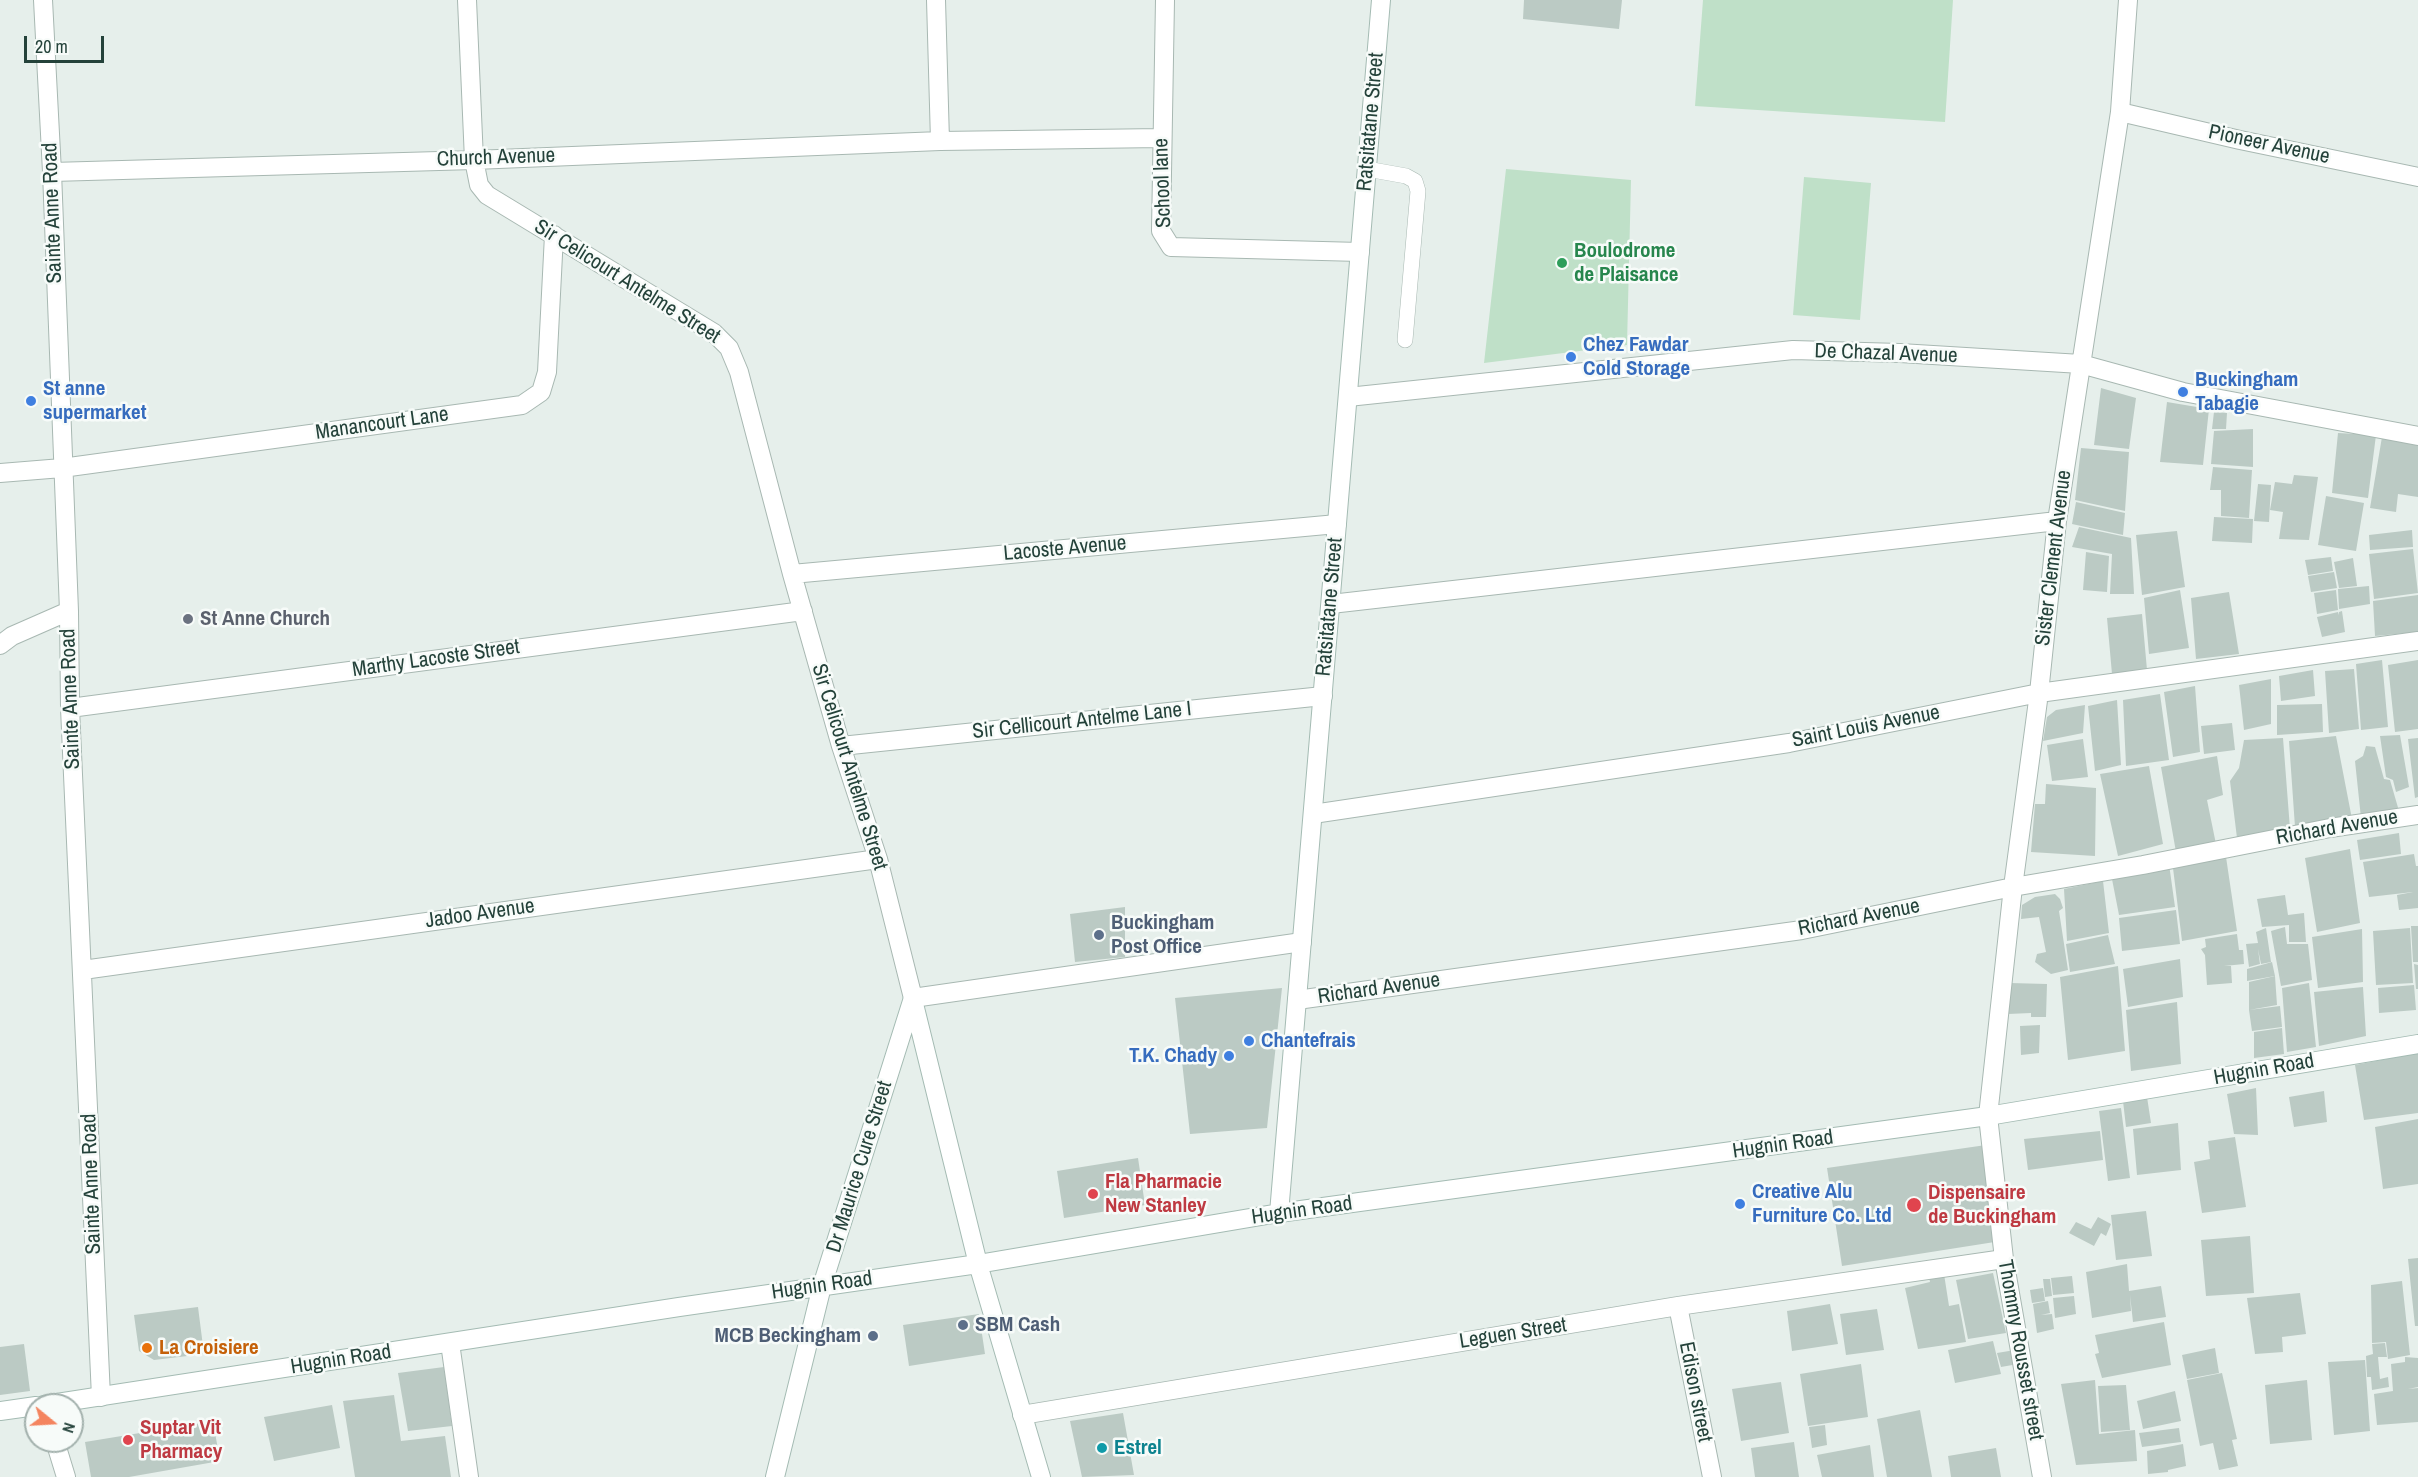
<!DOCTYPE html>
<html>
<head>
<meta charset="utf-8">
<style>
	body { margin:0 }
	#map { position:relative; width:2418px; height:1477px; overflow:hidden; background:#e6efeb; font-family:"Archivo Narrow",sans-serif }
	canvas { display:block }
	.north { position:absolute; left:24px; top:1393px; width:60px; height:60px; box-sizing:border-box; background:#f7fbf9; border:2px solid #a3b1ad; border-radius:50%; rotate:108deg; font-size:16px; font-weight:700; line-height:24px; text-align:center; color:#24423a }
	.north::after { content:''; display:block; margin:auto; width:21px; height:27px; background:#f4845f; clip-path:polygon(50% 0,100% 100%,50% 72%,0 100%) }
	.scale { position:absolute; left:24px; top:36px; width:80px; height:27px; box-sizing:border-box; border:3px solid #24423a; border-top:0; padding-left:8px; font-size:18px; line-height:21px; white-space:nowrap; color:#24423a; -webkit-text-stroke:4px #f7fbf9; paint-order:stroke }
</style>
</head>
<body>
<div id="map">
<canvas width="2418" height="1477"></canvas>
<div class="north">N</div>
<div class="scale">20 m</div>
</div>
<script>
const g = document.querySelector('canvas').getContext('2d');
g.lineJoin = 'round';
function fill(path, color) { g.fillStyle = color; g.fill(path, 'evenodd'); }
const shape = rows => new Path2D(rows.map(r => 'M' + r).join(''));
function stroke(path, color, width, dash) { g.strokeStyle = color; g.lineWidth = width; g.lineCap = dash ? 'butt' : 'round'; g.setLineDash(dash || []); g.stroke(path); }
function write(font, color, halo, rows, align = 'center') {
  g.font = font + ' "Archivo Narrow",sans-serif'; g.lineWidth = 5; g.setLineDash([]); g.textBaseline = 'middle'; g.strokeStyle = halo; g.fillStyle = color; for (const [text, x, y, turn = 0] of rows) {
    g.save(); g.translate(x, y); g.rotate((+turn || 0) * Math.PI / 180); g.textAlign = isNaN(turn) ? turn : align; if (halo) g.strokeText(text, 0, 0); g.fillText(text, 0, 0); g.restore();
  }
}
fill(shape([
	[1703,0,1953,0,1945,122,1695,106],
	[1506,169,1631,180,1627,345,1484,363],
	[1804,177,1871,183,1860,320,1793,315]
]), '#bfe0c8');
fill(shape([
	[1524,0,1622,0,1619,29,1523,19],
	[2101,388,2136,398,2129,449,2094,445],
	[2167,402,2209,409,2203,465,2160,462],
	[2214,412,2227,413,2226,429,2212,429],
	[2253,429,2253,467,2211,464,2214,431],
	[2338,433,2376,435,2368,498,2332,493],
	[2382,437,2418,442,2418,497,2398,494,2396,512,2370,508],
	[2081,448,2129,452,2125,511,2075,500],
	[2213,467,2252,470,2249,518,2221,516,2221,490,2210,490],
	[2294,475,2318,477,2309,540,2279,539,2283,512,2270,510,2275,482,2292,484],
	[2258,484,2271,485,2269,522,2254,521],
	[2326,496,2364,503,2356,551,2318,545],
	[2076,502,2125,513,2123,535,2072,524],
	[2214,517,2253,519,2252,543,2212,541],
	[2079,527,2131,538,2134,594,2110,594,2112,554,2072,547],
	[2412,530,2413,547,2370,550,2369,535],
	[2177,531,2185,587,2142,595,2136,535],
	[2413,549,2418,593,2374,599,2369,554],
	[2086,552,2109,556,2107,592,2083,590],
	[2331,557,2333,571,2308,575,2305,560],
	[2353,558,2357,586,2339,588,2334,562],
	[2334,572,2337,588,2311,592,2308,576],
	[2369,586,2370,604,2339,609,2338,589],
	[2180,590,2189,648,2149,654,2144,598],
	[2336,590,2338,610,2317,614,2314,593],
	[2229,592,2239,654,2196,659,2191,598],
	[2418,595,2418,632,2375,636,2373,601],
	[2342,611,2345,632,2322,637,2317,617,2338,612,2339,615,2339,612],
	[2142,614,2147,670,2112,674,2107,618],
	[2382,660,2388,727,2361,730,2356,664],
	[2418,660,2418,729,2395,732,2388,665],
	[2354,669,2359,729,2329,733,2325,671],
	[2313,670,2315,696,2281,701,2279,676],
	[2271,679,2271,724,2244,730,2239,685],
	[2195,686,2200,752,2173,757,2164,692],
	[2160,694,2169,760,2126,766,2123,700],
	[2117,700,2121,765,2095,771,2088,706],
	[2322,704,2323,732,2277,735,2277,705],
	[2085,705,2083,733,2043,741,2047,717,2056,710],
	[2232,723,2235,750,2204,754,2201,726],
	[2400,735,2409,787,2396,792,2393,780,2386,777,2380,736],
	[2336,736,2352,819,2295,827,2289,741],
	[2283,738,2290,829,2237,838,2230,781,2239,768,2244,740],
	[2418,738,2418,797,2415,798,2408,739],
	[2083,739,2088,777,2052,781,2047,745],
	[2366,746,2375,747,2384,779,2390,780,2399,811,2361,818,2355,761,2363,756],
	[2217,756,2223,795,2207,800,2217,849,2176,852,2161,767],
	[2149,766,2163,844,2118,856,2100,774],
	[2046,784,2096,788,2095,856,2031,852,2035,804,2045,804],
	[2399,833,2401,854,2360,860,2357,840],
	[2350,849,2360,923,2317,932,2305,858],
	[2414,854,2416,866,2418,866,2418,908,2399,910,2397,895,2413,892,2369,897,2363,862],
	[2226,857,2237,931,2182,941,2173,868],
	[2169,864,2175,907,2119,915,2111,874],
	[2103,881,2109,933,2067,941,2064,889],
	[2055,894,2060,899,2063,908,2059,911,2068,970,2051,974,2035,962,2037,954,2046,952,2039,917,2021,919,2022,905,2035,897],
	[2285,895,2288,915,2304,913,2306,942,2289,942,2289,925,2262,927,2257,899],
	[1125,907,1125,957,1075,962,1070,914],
	[2176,910,2180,944,2122,951,2119,918],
	[2411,926,2418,926,2418,962,2413,962],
	[2285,927,2287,944,2308,944,2312,980,2281,986,2271,931],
	[2266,928,2271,962,2261,964,2258,949,2260,964,2249,967,2246,944,2258,943,2256,932],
	[2410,928,2413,983,2376,985,2373,931],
	[2362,929,2363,982,2318,988,2312,937],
	[2237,934,2239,950,2243,950,2244,964,2224,966,2231,966,2232,983,2207,985,2205,955,2201,949,2206,947,2205,939],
	[2108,935,2115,964,2070,972,2066,944],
	[2180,959,2183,997,2128,1007,2123,969],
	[2272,962,2275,976,2247,981,2247,969],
	[2414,964,2418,965,2418,989,2416,989],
	[2118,966,2125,1051,2068,1060,2060,977],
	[2275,976,2277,1005,2249,1010,2249,982],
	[2010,983,2047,984,2046,1017,2031,1017,2031,1013,2008,1014],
	[2309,983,2316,1047,2287,1052,2282,988],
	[2414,985,2416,1010,2379,1013,2378,988],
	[2363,987,2366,1036,2319,1046,2314,992],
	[1282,988,1267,1128,1190,1134,1175,998],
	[2177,1002,2181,1064,2131,1071,2126,1010],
	[2280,1006,2282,1027,2252,1031,2249,1010],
	[2040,1025,2039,1053,2021,1055,2020,1026],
	[2282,1028,2284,1054,2254,1058,2254,1032],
	[2418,1053,2418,1113,2364,1120,2355,1065],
	[2256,1088,2258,1135,2234,1134,2227,1094],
	[2324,1091,2327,1122,2294,1127,2289,1097],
	[2147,1097,2151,1123,2126,1127,2123,1101],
	[2121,1108,2130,1178,2108,1181,2099,1111],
	[2418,1119,2418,1184,2383,1189,2375,1127],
	[2178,1123,2181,1170,2137,1175,2133,1129],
	[2100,1131,2103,1160,2028,1170,2024,1139],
	[2235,1137,2246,1207,2202,1213,2194,1162,2210,1159,2208,1141],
	[1986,1145,2001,1241,1842,1266,1827,1168],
	[1138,1158,1145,1205,1064,1218,1057,1171],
	[2146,1211,2152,1256,2116,1260,2111,1215],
	[2098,1217,2111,1224,2106,1236,2101,1233,2094,1246,2069,1233,2076,1222,2091,1229],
	[2250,1236,2254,1293,2206,1296,2201,1240],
	[2418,1258,2418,1326,2415,1326,2408,1259],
	[2127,1264,2129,1291,2161,1286,2166,1317,2133,1322,2130,1295,2131,1311,2092,1318,2086,1272],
	[1993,1273,2006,1333,1968,1339,1956,1280],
	[1944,1274,1949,1306,1959,1304,1966,1342,1918,1349,1905,1288,1930,1282,1929,1277],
	[2072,1276,2074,1293,2053,1295,2051,1278],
	[2043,1279,2050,1279,2052,1296,2045,1297],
	[2402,1281,2410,1355,2388,1359,2386,1342,2372,1343,2371,1285],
	[2043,1288,2045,1301,2032,1303,2030,1290],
	[2300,1293,2306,1334,2282,1337,2283,1352,2255,1354,2247,1298],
	[2074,1296,2076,1314,2055,1318,2053,1298],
	[2048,1301,2050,1313,2041,1315,2052,1314,2054,1329,2037,1333,2033,1304],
	[1830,1304,1838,1344,1792,1351,1787,1311],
	[198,1307,204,1354,154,1360,139,1351,134,1315],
	[1877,1309,1884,1350,1846,1355,1840,1314],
	[979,1314,985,1354,909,1366,903,1325],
	[2164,1322,2171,1365,2102,1378,2095,1354,2099,1353,2095,1335],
	[1993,1341,2001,1374,1955,1383,1948,1350],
	[2385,1343,2387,1357,2378,1357,2380,1379,2388,1377,2389,1387,2372,1390,2371,1377,2367,1377,2366,1356,2373,1354,2372,1344],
	[24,1344,30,1391,0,1395,0,1347],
	[2215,1348,2219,1373,2187,1379,2182,1355],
	[2015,1350,2018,1364,2001,1367,1997,1353],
	[2405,1357,2418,1358,2418,1387,2408,1389,2418,1388,2418,1422,2377,1425,2374,1394,2393,1391,2391,1364,2405,1362],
	[2365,1360,2370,1431,2334,1435,2328,1362],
	[1861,1364,1868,1417,1808,1426,1800,1374],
	[444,1367,452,1426,408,1431,398,1373],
	[2222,1373,2237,1439,2232,1440,2238,1466,2219,1470,2213,1443,2200,1446,2187,1380],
	[2095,1380,2099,1434,2135,1430,2137,1461,2076,1465,2061,1384],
	[2307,1380,2312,1440,2270,1444,2265,1385],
	[1781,1382,1789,1433,1741,1441,1732,1389],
	[2126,1385,2130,1430,2101,1432,2098,1386],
	[2175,1391,2181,1421,2143,1429,2137,1401],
	[394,1395,401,1441,445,1436,451,1477,355,1477,343,1401],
	[332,1405,340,1448,274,1461,264,1417],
	[1920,1410,1932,1477,1887,1477,1877,1419],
	[1123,1413,1134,1475,1082,1477,1070,1421],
	[213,1421,220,1461,129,1477,91,1477,85,1442],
	[1825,1425,1827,1445,1812,1448,1809,1427],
	[2179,1428,2181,1442,2142,1447,2139,1433],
	[1794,1442,1799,1477,1755,1477,1751,1448],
	[2183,1444,2186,1466,2168,1470,2168,1472,2148,1474,2147,1451],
	[1870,1445,1874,1477,1822,1477,1817,1455],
	[1996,1448,2001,1477,1951,1477,1948,1456]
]), '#bbcac4');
const lane = shape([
	[1367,169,1406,176,1415,181,1418,191,1405,340]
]);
const street = shape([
	[43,0,52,172,69,611,70,708,101,1397],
	[467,0,474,160,479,185,487,195,714,333,729,348,739,372,792,574,841,746,878,859,913,998,1302,942],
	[936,0,940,141],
	[1165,0,1161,231,1171,247,1360,252],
	[2120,112,2240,140,2418,177],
	[52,172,474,160,940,141,1161,138],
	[1348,397,1793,350,1900,353,2081,364,2183,392,2418,436],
	[0,473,62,468,522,405,541,392,547,372,554,235],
	[792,574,1337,524],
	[1331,604,2057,521],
	[0,645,12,636,69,611],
	[70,708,803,611],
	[841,746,1323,696],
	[1313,814,1789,743,2039,693,2418,641],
	[83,970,878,859],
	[1297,1000,1802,930,2013,887,2143,865,2330,828,2418,815],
	[1678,1306,1712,1477],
	[450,1343,469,1477],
	[1022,1415,1678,1306,2004,1259],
	[55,1441,66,1477],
	[2042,1477,2004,1259,1988,1116,2013,887,2039,693,2057,521,2120,112,2128,0]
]);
const secondary = shape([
	[913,1000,978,1264,1041,1477],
	[1279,1213,1381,0],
	[44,1405,679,1307,978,1264,1279,1213,1988,1116,2418,1044],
	[0,1411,36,1406],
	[775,1477,822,1286,913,998]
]);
stroke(lane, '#a8b8b2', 16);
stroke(street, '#a8b8b2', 20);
stroke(secondary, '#a4bbb3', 20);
stroke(lane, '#fff', 15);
stroke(street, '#fff', 18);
stroke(secondary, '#fff', 18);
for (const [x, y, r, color] of [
	[1562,263,6,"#2e9e5b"],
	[1571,357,6,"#3f7fe0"],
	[2183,392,6,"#3f7fe0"],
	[31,401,6,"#3f7fe0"],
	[188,619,6,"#6b7280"],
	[1099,935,6,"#5c6f8a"],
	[1249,1041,6,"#3f7fe0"],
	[1229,1056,6,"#3f7fe0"],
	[1093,1194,6,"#e0444e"],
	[1740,1204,6,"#3f7fe0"],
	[1914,1205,8,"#e0444e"],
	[963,1325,6,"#5c6f8a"],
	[873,1336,6,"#5c6f8a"],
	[147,1348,6,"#e8710a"],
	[128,1440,6,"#e0444e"],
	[1102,1448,6,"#0f9aa8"]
]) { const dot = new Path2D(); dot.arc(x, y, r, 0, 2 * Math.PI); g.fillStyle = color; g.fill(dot); stroke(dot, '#f7fbf9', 2); }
write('21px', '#24423a', '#f7fbf9', [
	["Ratsitatane Street",1371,122,-85],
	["Pioneer Avenue",2269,145,12],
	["Church Avenue",496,158,-2],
	["School lane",1163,183,-92],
	["Sainte Anne Road",53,213,-92],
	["Sir Celicourt Antelme Street",627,282,32],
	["De Chazal Avenue",1886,354,2],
	["Manancourt Lane",382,424,-8],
	["Lacoste Avenue",1065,549,-5],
	["Sister Clement Avenue",2054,558,-83],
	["Ratsitatane Street",1330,607,-85],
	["Marthy Lacoste Street",436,659,-8],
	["Sainte Anne Road",71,699,-92],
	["Sir Cellicourt Antelme Lane I",1082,721,-6],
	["Saint Louis Avenue",1866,727,-11],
	["Sir Celicourt Antelme Street",849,767,73],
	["Richard Avenue",2337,828,-10],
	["Jadoo Avenue",480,914,-8],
	["Richard Avenue",1859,918,-11],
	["Richard Avenue",1379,989,-8],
	["Hugnin Road",2264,1070,-10],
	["Hugnin Road",1783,1145,-8],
	["Dr Maurice Cure Street",860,1167,-73],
	["Sainte Anne Road",92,1184,-92],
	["Hugnin Road",1302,1211,-8],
	["Hugnin Road",822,1286,-8],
	["Leguen Street",1513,1334,-9],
	["Thommy Rousset street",2020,1350,80],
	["Hugnin Road",341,1360,-9],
	["Edison street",1695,1392,79]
]);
write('bold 21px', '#27864d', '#f7fbf9', [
	["Boulodrome",1574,251],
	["de Plaisance",1574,275]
], 'left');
write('bold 21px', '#366cbe', '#f7fbf9', [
	["Chez Fawdar",1583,345],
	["Cold Storage",1583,369],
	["Buckingham",2195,380],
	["Tabagie",2195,404],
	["St anne",43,389],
	["supermarket",43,413],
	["Chantefrais",1261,1041],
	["T.K. Chady",1217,1056,"right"],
	["Creative Alu",1752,1192],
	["Furniture Co. Ltd",1752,1216]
], 'left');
write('bold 21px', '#5b616d', '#f7fbf9', [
	["St Anne Church",200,619]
], 'left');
write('bold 21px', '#4e5e75', '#f7fbf9', [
	["Buckingham",1111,923],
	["Post Office",1111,947],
	["SBM Cash",975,1325],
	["MCB Beckingham",861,1336,"right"]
], 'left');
write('bold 21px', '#be3a42', '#f7fbf9', [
	["Fla Pharmacie",1105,1182],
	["New Stanley",1105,1206],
	["Dispensaire",1928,1193],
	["de Buckingham",1928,1217],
	["Suptar Vit",140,1428],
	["Pharmacy",140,1452]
], 'left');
write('bold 21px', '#c56008', '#f7fbf9', [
	["La Croisiere",159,1348]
], 'left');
write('bold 21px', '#0d838f', '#f7fbf9', [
	["Estrel",1114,1448]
], 'left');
</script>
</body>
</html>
